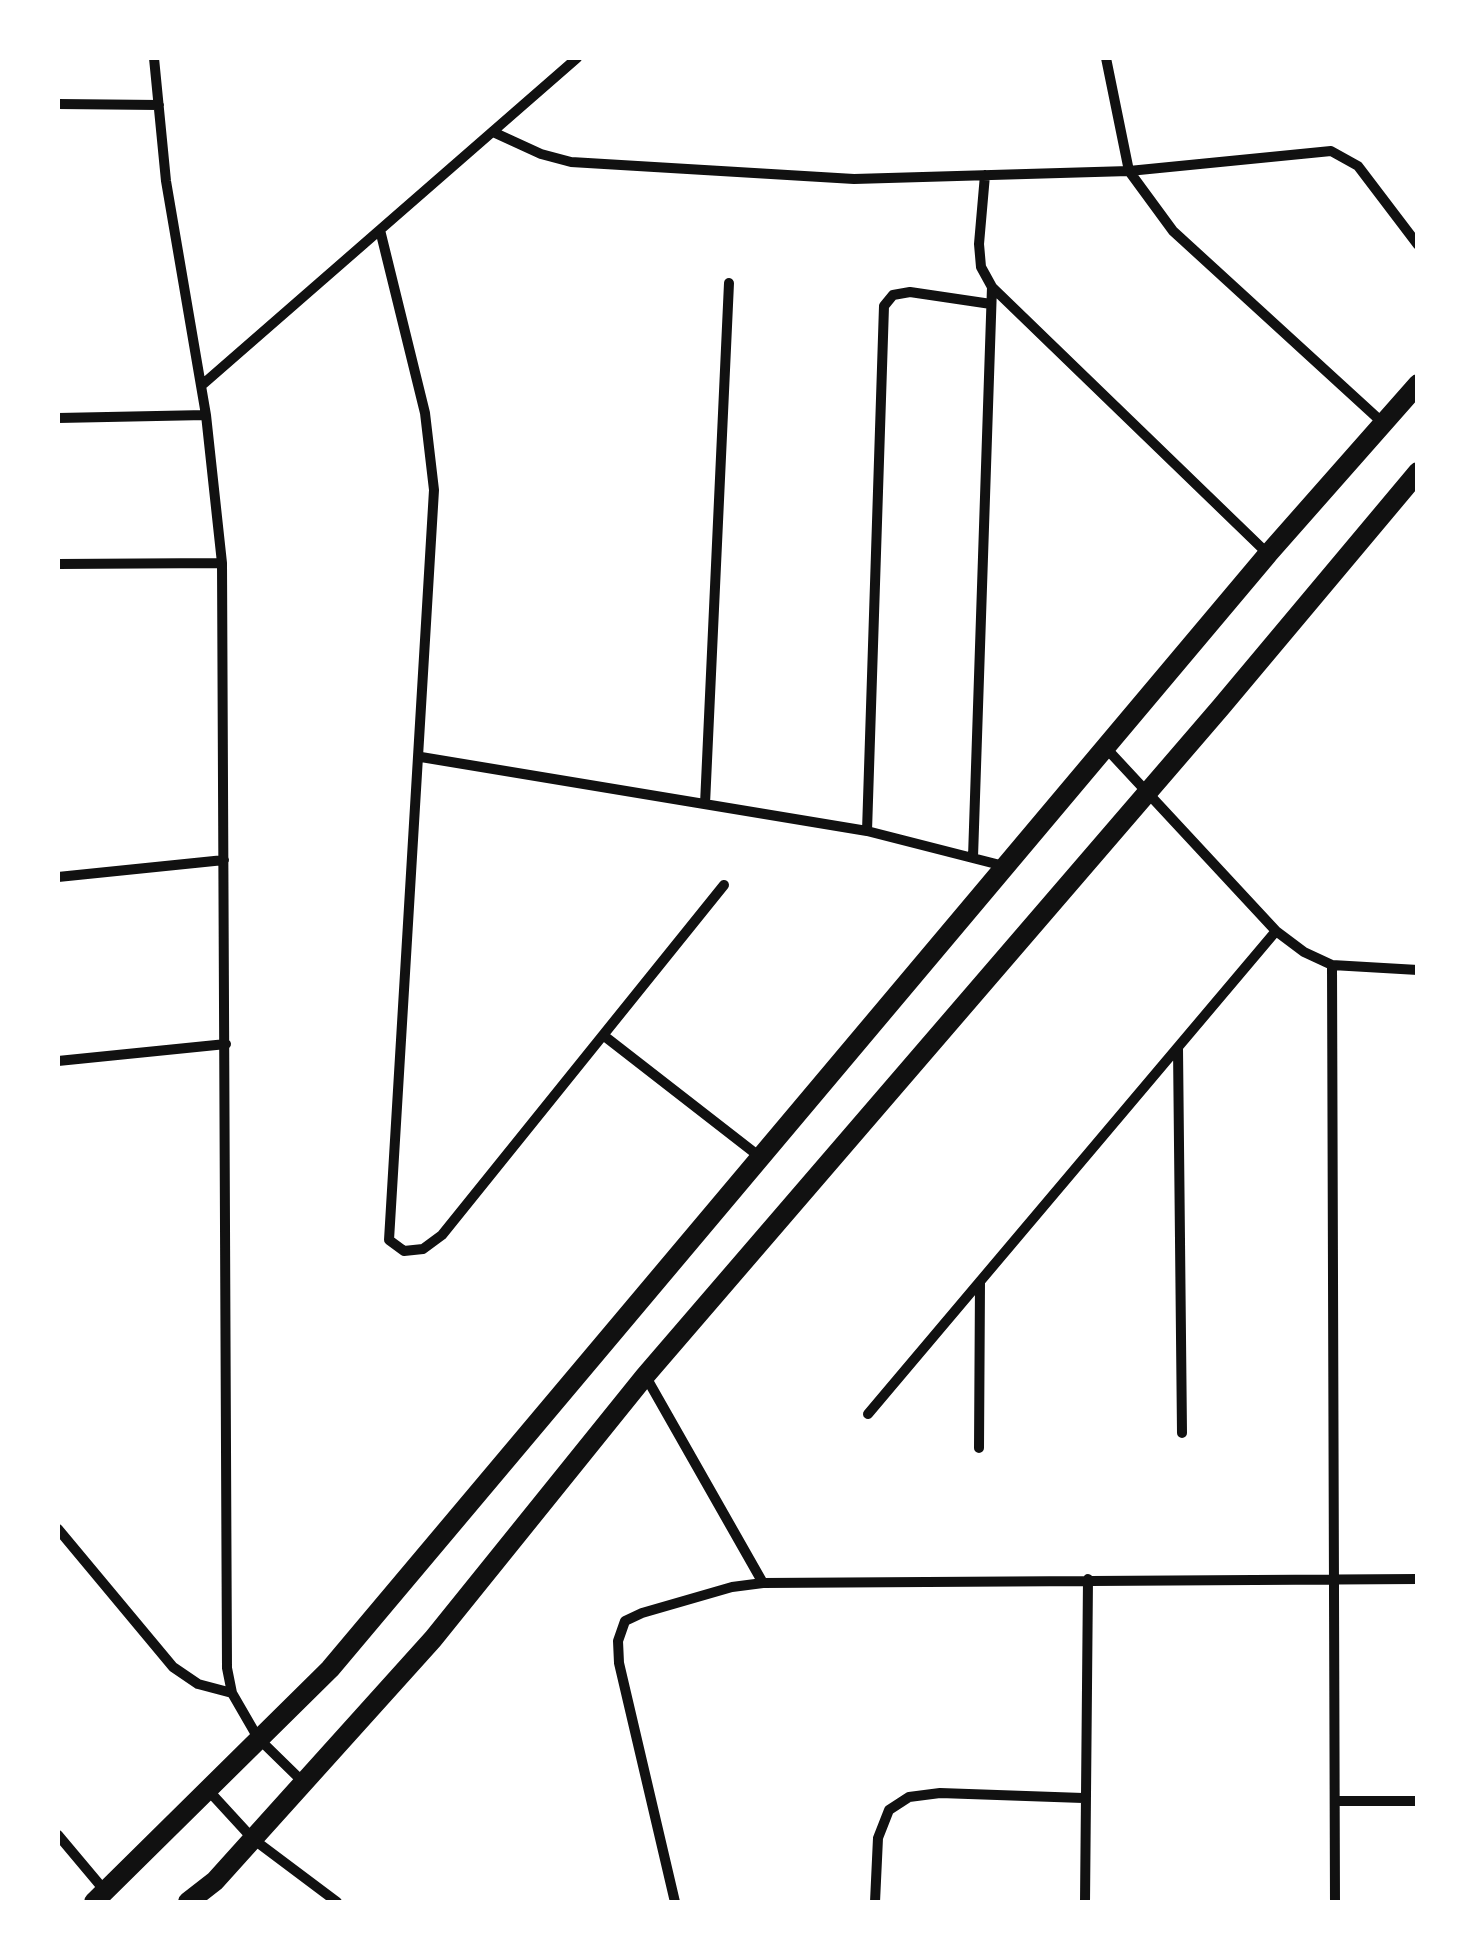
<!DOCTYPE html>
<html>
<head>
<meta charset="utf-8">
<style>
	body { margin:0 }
	#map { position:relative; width:1475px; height:1960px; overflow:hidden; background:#fff; font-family:"PT Sans Narrow",sans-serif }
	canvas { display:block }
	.frame { position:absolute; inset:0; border:60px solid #fff; pointer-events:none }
</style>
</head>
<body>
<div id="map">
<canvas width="1475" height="1960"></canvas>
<div class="frame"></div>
</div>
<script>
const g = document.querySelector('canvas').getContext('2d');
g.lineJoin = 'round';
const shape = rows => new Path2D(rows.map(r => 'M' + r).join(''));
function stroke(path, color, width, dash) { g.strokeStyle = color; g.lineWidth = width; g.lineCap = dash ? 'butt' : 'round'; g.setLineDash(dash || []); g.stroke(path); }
stroke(shape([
	[154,58,166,181,206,415,222,563,227,1668,232,1693,258,1738,303,1782],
	[1106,58,1129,171,1173,231,1384,424],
	[58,104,159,105],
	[493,132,541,154,571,162,854,179,1129,171,1331,151,1358,166,1418,245],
	[985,175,979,244,981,267,992,287,1268,554],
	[380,230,425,413,434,490,389,1240,404,1251,423,1249,442,1235,724,885],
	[202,385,577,58],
	[58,418,206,415],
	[58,564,222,563],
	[1106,748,1276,931,1304,952,1332,965,1418,970],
	[421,757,867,831,1004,866],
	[705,804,729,283],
	[867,831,884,306,893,295,910,292,991,304],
	[973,857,992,287],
	[58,877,224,860],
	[1332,965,1335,1902],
	[603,1035,760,1157],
	[1178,1048,1182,1433],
	[58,1061,226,1044],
	[646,1377,763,1583],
	[868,1414,1276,931],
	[979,1448,980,1282],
	[58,1529,173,1667,198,1684,232,1693],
	[208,1790,253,1839,337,1902],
	[1335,1801,1418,1801],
	[58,1835,105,1891],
	[675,1902,619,1663,618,1641,625,1621,642,1613,732,1587,763,1583,1418,1579],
	[875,1902,878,1838,889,1810,909,1797,940,1793,1083,1798],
	[1085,1902,1088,1579]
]), '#111', 10);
stroke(shape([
	[94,1902,330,1669,1268,554,1418,384],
	[188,1902,215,1881,433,1639,645,1376,1221,707,1418,472]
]), '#111', 20);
</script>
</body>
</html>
